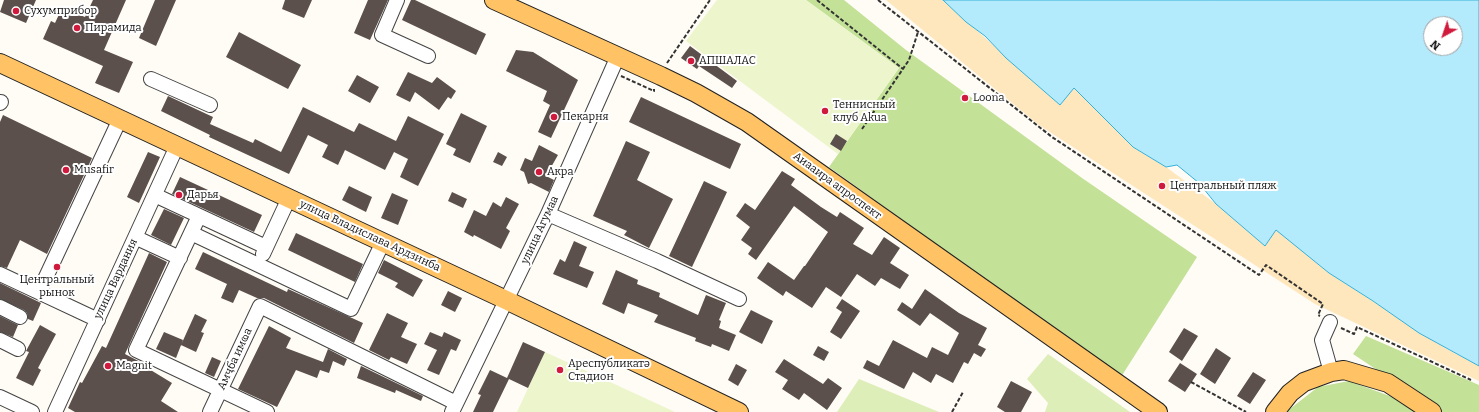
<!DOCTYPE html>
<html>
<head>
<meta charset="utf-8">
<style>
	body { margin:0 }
	#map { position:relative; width:1479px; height:412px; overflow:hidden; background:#fffbf5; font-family:Bitter,serif }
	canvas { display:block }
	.north { position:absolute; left:1423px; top:16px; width:40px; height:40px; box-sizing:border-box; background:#fff; border:1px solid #a0a0a0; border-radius:50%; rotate:220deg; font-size:11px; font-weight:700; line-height:16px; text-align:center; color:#111 }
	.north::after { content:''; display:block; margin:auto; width:14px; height:18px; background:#d01a3d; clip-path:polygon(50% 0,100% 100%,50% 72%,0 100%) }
</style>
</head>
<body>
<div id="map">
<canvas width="1479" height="412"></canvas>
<div class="north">N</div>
</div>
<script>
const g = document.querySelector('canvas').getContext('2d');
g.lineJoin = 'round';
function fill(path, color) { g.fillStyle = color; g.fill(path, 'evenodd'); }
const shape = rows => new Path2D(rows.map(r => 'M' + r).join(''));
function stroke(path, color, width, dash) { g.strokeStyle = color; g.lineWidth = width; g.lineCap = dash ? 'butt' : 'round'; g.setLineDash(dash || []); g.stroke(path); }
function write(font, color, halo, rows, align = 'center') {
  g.font = font + ' Bitter,serif'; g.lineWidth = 4; g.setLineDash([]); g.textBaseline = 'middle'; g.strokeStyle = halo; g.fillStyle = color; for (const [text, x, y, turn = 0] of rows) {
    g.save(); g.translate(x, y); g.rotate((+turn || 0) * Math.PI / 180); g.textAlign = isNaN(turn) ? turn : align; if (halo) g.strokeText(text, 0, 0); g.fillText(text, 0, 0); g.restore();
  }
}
fill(shape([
	[1048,354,1130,412,1045,412,1048,403,1027,379],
	[859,379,939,412,837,412]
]), '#ddeeb9');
fill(shape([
	[806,0,844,0,906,50,1082,178,1197,257,1121,377,829,167,899,68],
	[1366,336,1479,385,1479,412,1440,412,1353,354],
	[1349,381,1395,398,1415,412,1286,412,1318,387]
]), '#c3e197');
fill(shape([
	[886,0,943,0,1060,105,1074,88,1133,147,1166,167,1216,204,1264,245,1276,229,1329,273,1445,348,1479,366,1479,381,1315,304,1039,125]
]), '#ffe7bd');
fill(shape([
	[717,0,806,0,899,68,838,154,686,41],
	[545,352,675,412,517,412]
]), '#edf5cc');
const water = shape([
	[943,0,1479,0,1479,366,1419,333,1373,301,1329,273,1276,230,1265,246,1216,204,1199,183,1177,165,1166,167,1133,147,1074,88,1060,105,1006,58,985,36,966,22,943,0],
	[1431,24,1455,24,1455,48,1431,48,1431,24]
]);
fill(water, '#b4ebfc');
stroke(water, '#34b0da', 1);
fill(shape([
	[4,0,36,0,26,23,0,12],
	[93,0,126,0,104,50,133,62,119,93,95,83,103,66,43,39,51,21,55,23,62,8,85,17],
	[155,0,176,0,156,46,139,38],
	[285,0,312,0,304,18,282,9],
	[368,0,388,0,370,40,354,33],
	[411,0,415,0,486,34,476,55,402,20],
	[239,32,301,65,288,89,226,57],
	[690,46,737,81,732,88,699,66,697,69,681,58],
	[516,50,533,52,578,80,551,138,538,132,550,105,543,101,547,91,506,71],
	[408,72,432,83,437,77,456,91,451,99,448,97,439,110,415,92,410,102,396,95],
	[357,75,379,87,370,103,348,91],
	[168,96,213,117,210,124,253,143,255,139,281,152,303,107,354,132,359,123,396,141,408,116,444,134,418,186,400,177,408,159,394,152,385,170,345,150,338,165,322,157,328,145,308,135,289,174,209,137,210,135,161,111],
	[641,97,741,144,730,169,629,122],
	[461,113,487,126,470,163,453,155,456,149,446,144],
	[3,115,92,158,47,254,20,240,7,268,0,266,0,122],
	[836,134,847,141,841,151,830,144],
	[626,141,650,152,637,180,673,199,649,248,624,235,627,231,593,216],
	[539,145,558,155,546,176,554,180,549,192,531,183,528,184,524,172,520,170,525,158,532,161],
	[148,152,160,157,139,203,127,197],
	[498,152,507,157,502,166,493,162],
	[782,171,795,179,791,185,821,207,837,217,840,212,864,228,853,244,872,255,884,237,900,248,890,263,909,275,900,289,881,278,875,286,857,274,841,297,826,287,812,308,786,291,783,296,757,278,768,262,794,280,804,266,805,266,828,232,794,206,756,260,748,254,752,248,741,240,750,227,736,216,745,203,755,210],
	[180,177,262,215,254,232,172,194],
	[704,181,727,192,692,267,669,256],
	[349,186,372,197,366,212,342,200],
	[452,192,467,199,463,208,448,201],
	[392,193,408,200,398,225,381,218],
	[506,197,519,204,506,228,510,231,501,249,474,235,473,237,464,232,474,210,486,216,493,202,501,207],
	[164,209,184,218,171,245,151,235],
	[296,233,363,264,355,282,288,250],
	[574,241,587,247,579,266,594,272,587,288,553,274,560,259,565,262],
	[203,252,287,292,288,289,363,323,354,343,264,298,257,298,239,290,233,303,221,298,227,284,195,269],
	[149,253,167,262,125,354,150,367,149,369,172,383,161,401,178,412,75,412,68,408,80,382,82,383,102,346,106,348],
	[384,260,423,280,413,297,395,287,398,283,378,273],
	[616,270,638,280,637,284,660,293,659,297,698,315,706,295,726,303,719,320,721,321,719,328,736,335,729,351,712,344,711,347,695,341,696,338,654,322,658,315,628,303,624,314,602,304],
	[0,283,41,303,33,321,28,319,27,313,24,310,0,299],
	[925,289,959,313,987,328,978,345,986,349,981,357,974,353,968,364,964,362,953,383,936,374,931,383,913,372,904,389,863,368,867,360,879,366,893,340,927,358,932,347,948,355,959,333,930,313,920,326,897,310,902,302,912,309],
	[448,291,462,298,455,312,441,305],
	[842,299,860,311,841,339,830,332,842,312,836,308],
	[751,310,773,321,762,344,739,332],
	[387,313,408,323,401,337,417,344,407,364,391,357,389,360,369,350],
	[195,314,207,320,201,332,204,333,196,352,181,345],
	[0,316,18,325,13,337,0,332],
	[40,325,56,334,38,368,41,370,33,386,16,378,29,352,26,351],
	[269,326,291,338,286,348,323,362,328,349,347,359,344,366,333,361,329,373,320,370,317,378,296,370,277,407,238,389],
	[1184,328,1198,336,1182,361,1169,352],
	[164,332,183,340,176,358,156,349],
	[430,332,442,337,444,332,461,340,456,351,451,349,439,375,427,370,437,350,424,344],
	[523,342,545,352,528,388,509,379,493,412,473,412,481,395,478,394,490,370,507,378],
	[818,346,829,352,824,361,813,355],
	[1216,348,1231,358,1215,384,1200,374],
	[212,357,221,361,214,377,205,373],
	[784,359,823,384,828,378,842,388,827,410,804,393,799,400,782,389,788,380,775,372],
	[1180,363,1197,374,1185,392,1168,381],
	[736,364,747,370,738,386,728,380],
	[361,366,423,396,421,401,396,390,395,393,357,378],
	[1253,372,1266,380,1250,404,1237,396],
	[1011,381,1032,392,1021,412,1005,412,997,407]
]), '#5b504c');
const minor = shape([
	[397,0,382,35,428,56],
	[151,79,210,105],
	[0,103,1,102],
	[161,198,266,247],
	[548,214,657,261,739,299],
	[199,216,136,350,267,412],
	[191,233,351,309,383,242],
	[141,240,180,258],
	[263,254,289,198],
	[0,274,98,320],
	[39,292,120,119],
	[0,307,20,317],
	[1330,322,1322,340,1331,372],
	[0,340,18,349],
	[0,397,32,412],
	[55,412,177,146],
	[210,412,260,306,456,403],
	[452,412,548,214,618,56]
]);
const major = shape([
	[494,0,661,76,696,93,747,122,1158,412],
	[0,63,506,300,739,412],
	[1275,412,1290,393,1304,382,1331,372,1344,370,1388,383,1432,412]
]);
stroke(minor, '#444', 16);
stroke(major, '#222', 20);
stroke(shape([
	[817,0,903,69],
	[878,0,1052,137,1259,275,1266,265,1323,304,1318,315,1320,316],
	[667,63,710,0],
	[621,76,654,91,654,89],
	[862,129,909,60,918,32],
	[1341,328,1354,334,1357,327,1471,380],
	[1191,382,1246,412],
	[952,412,963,392]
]), '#333', 2, [4, 2]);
stroke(minor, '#fff', 14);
stroke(major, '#ffc365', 18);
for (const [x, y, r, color] of [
	[16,11,4,"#d01a3d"],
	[77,28,4,"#d01a3d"],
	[691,61,4,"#d01a3d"],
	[965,98,4,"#d01a3d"],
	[825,111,4,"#d01a3d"],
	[554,117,4,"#d01a3d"],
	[66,170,4,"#d01a3d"],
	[539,172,4,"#d01a3d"],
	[1162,186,4,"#d01a3d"],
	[179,195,4,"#d01a3d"],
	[57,267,4,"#d01a3d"],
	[108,366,4,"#d01a3d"],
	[560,370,4,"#d01a3d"]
]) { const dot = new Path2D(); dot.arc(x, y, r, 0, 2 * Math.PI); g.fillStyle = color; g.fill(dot); stroke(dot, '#fff', 1.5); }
write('11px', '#111', '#fff', [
	["Сухумприбор",24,11],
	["Пирамида",85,28],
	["АПШАЛАС",699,61],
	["Loona",973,98],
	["Теннисный",833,105],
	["клуб Akua",833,118],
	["Пекарня",562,117],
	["Musafir",74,170],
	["Акра",547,172],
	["Центральный пляж",1170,186],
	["Дарья",187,195],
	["Центральный",57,280,"center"],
	["рынок",57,293,"center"],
	["Ареспубликатә",568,364],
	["Стадион",568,377],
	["Magnit",116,366]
], 'left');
write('11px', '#111', '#fff', [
	["Аиааира апроспект",837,186,36],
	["улица Агумаа",540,230,-65],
	["улица Владислава Ардзинба",370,236,25],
	["улица Вардания",116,279,-65],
	["Амҷба имҩа",235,359,-65]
]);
</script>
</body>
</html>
